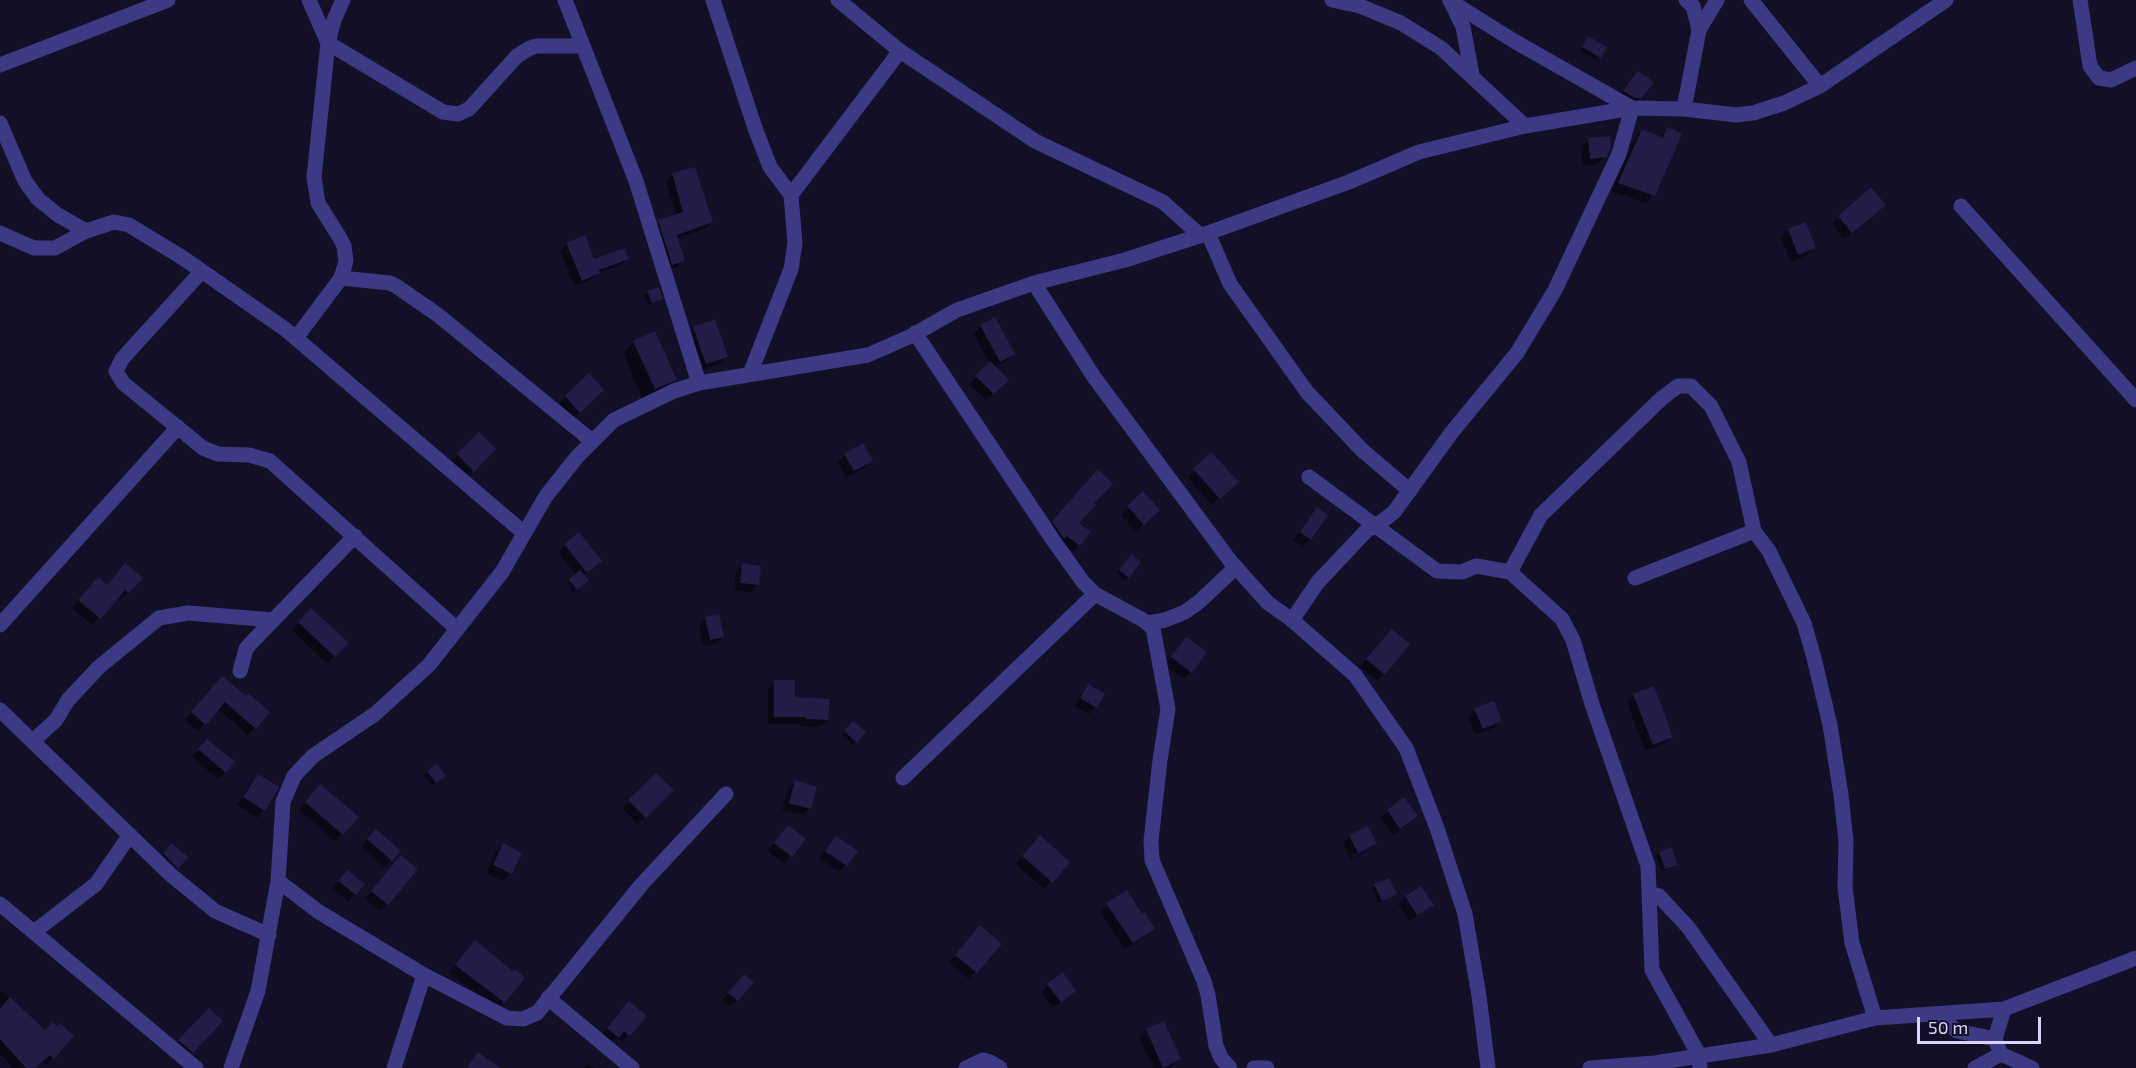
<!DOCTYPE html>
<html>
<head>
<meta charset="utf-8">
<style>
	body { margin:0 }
	#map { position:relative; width:2136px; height:1068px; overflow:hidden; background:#130f26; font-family:"Exo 2",sans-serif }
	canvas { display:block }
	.scale { position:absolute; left:1917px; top:1017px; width:124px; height:27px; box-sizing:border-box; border:3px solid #d9d4ff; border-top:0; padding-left:8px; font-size:18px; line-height:21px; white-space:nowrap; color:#d9d4ff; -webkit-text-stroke:4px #130f26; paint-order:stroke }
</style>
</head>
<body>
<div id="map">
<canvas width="2136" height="1068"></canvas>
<div class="scale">50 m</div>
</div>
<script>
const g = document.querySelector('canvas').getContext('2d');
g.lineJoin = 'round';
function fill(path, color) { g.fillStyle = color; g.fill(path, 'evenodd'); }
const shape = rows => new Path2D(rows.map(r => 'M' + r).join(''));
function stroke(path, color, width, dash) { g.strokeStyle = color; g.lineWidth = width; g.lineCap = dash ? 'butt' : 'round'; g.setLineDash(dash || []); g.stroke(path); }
fill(shape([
	[1586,41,1605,48,1596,60,1580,51],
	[1638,73,1641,97,1633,105,1617,99],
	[1668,129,1680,135,1653,195,1646,203,1612,191,1635,138,1643,131,1660,138],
	[1588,140,1605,156,1598,164,1583,166,1581,147],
	[673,175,712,222,705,229,677,238,683,260,677,267,666,270,653,228,659,222,676,216,666,181],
	[1870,189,1876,212,1844,239,1832,224],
	[1805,224,1814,248,1807,255,1791,262,1781,237,1788,230],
	[567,244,594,261,627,259,621,265,597,274,592,279,575,286,560,251],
	[648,292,661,299,648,305,644,295],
	[981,326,1013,354,1006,361,994,367,1007,380,986,400,969,384,990,364,973,333],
	[694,328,726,357,719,364,699,371,687,335],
	[634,342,675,380,664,391,643,400,623,353],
	[588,376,602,390,572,419,559,404],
	[479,434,494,449,466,478,450,463],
	[845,455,871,461,864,468,846,478,838,462],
	[1211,455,1230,489,1212,505,1187,477],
	[1080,493,1092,503,1077,523,1079,545,1073,552,1047,529],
	[1143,494,1151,517,1136,531,1121,515],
	[1317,509,1310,539,1303,546,1293,540],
	[578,534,593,568,583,576,584,584,573,592,567,583,576,575,558,552],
	[1128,560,1128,577,1125,580,1117,573],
	[743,565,757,585,750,592,734,590,736,572],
	[118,572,128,592,121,599,118,596,92,625,72,608,90,586,106,586],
	[311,610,347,643,327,664,292,630],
	[706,618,722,637,715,644,703,646,699,625],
	[1385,638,1384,674,1377,681,1360,667],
	[1187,639,1191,672,1184,679,1165,665],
	[775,681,793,698,827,720,819,727,799,726,800,724,768,724,768,689],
	[215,685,255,728,248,735,218,709,198,731,185,720],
	[1089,686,1096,707,1089,714,1074,706,1081,694],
	[1634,695,1671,737,1664,744,1645,751,1627,702],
	[1475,710,1500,721,1493,728,1475,735,1468,717],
	[853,723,864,733,853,745,842,735],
	[200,748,225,772,218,779,192,757],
	[437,766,441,779,432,785,424,775],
	[656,775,672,790,638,824,622,808],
	[258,776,264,810,257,818,237,805,251,783],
	[795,782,810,808,803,815,782,810,788,789],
	[313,793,342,834,335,841,299,810],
	[1404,799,1409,823,1393,835,1380,818],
	[788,827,804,840,784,864,768,851],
	[1350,836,1375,844,1368,851,1351,860,1343,844],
	[1369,846,1369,850,1352,858,1351,855],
	[369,838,391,860,384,867,361,847],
	[836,838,846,865,839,872,819,858],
	[503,845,511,873,503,881,486,873,496,852],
	[1033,845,1051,881,1044,889,1016,864],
	[164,852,177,868,170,875,157,861],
	[1659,853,1676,865,1662,872,1656,856],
	[394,864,387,904,380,911,365,899],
	[340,879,355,894,348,901,332,889],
	[1375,885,1395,894,1379,903,1372,889],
	[1127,892,1142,916,1154,929,1146,936,1125,949,1100,912,1107,905],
	[1406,897,1432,904,1409,921,1398,904],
	[973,934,1000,944,969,979,949,963],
	[468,949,504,1002,497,1009,449,973],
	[737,983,737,1000,730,1007,722,1000],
	[1048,985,1074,991,1053,1008,1041,992],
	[0,990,45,1032,57,1028,53,1058,46,1065,41,1061,34,1068,13,1068,0,1054],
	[209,1010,192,1052,185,1059,172,1048],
	[622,1010,645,1016,622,1042,616,1038,610,1044,601,1036],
	[1163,1023,1179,1059,1169,1068,1153,1068,1139,1037,1146,1030],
	[588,1063,594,1068,583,1068]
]), '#0007');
fill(shape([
	[1588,36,1607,47,1601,58,1582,47],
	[1638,71,1654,82,1642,98,1635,98,1623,91],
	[1667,127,1682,134,1655,196,1618,183,1642,129,1663,138],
	[1610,136,1611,146,1607,157,1590,159,1588,138],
	[695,167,713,222,677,235,685,261,672,265,658,220,683,212,672,173],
	[1871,187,1886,205,1852,233,1838,216],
	[1806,222,1816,248,1798,255,1788,229],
	[585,235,594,259,624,248,629,259,599,270,600,273,582,281,566,243],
	[659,287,663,299,652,303,647,291],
	[995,317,1015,354,1000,362,980,325],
	[715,319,728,357,706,364,693,327],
	[655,331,677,380,655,389,633,341],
	[990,361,1009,380,994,394,975,376],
	[589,373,604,390,580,413,565,396],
	[479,432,496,449,474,472,457,454],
	[863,443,873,461,854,471,844,454],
	[1211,452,1239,482,1220,499,1193,469],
	[1098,469,1113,484,1094,503,1096,505,1079,523,1091,532,1080,546,1067,536,1064,539,1052,521],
	[1143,491,1160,510,1144,525,1127,506],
	[1317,507,1328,515,1311,540,1300,532],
	[579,532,602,561,587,573,564,544],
	[1131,554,1141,562,1129,578,1119,570],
	[125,563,143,578,129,593,125,590,101,619,78,600,98,577,107,585],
	[742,563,761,566,759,585,740,583],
	[580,570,589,581,577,590,569,579],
	[311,608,349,643,335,657,298,622],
	[719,614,724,637,710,640,705,617],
	[1392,629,1410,644,1385,675,1366,659],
	[1186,637,1207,652,1192,673,1171,657],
	[222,676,246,696,248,693,270,712,256,729,225,702,206,725,191,712],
	[774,680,795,680,795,697,830,699,828,720,806,719,806,717,774,717],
	[1088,684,1105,694,1097,708,1080,698],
	[1654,686,1673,737,1653,745,1633,694],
	[1494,701,1502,721,1483,729,1474,708],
	[853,721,866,732,857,743,844,731],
	[207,739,235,762,226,773,198,749],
	[437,764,446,776,436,783,427,771],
	[656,773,674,790,646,818,628,800],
	[258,774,279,787,265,811,243,797],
	[795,780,817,787,811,809,789,803],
	[320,784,359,817,343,835,305,802],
	[1404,797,1418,816,1400,829,1387,810],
	[788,825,806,839,792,857,774,843],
	[1368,826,1377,844,1358,853,1349,835],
	[376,829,401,851,392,861,367,839],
	[1040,835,1070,862,1053,883,1022,856],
	[836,836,858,851,847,866,825,851],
	[171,843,188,857,178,869,163,853],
	[503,843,522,853,512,874,493,865],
	[1671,847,1678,865,1665,869,1659,852],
	[401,855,418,869,388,905,371,891],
	[347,870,365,884,356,895,338,881],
	[1389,878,1397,894,1382,901,1374,884],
	[1421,886,1434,905,1417,915,1405,896],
	[1127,890,1142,914,1145,912,1155,929,1133,943,1106,903],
	[980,925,1002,944,977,973,955,955],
	[475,940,513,971,515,969,525,978,505,1003,455,965],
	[1063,972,1076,991,1061,1002,1047,984],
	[744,974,754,982,738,1001,728,993],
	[10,997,45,1030,53,1022,57,1026,60,1023,74,1036,54,1059,50,1055,35,1068,26,1068,0,1039,0,1009],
	[629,1001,647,1016,630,1036,624,1031,619,1038,607,1028],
	[209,1008,223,1021,193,1053,178,1040],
	[1164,1021,1181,1059,1163,1068,1146,1029],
	[478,1052,500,1068,467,1068]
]), '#241b47');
stroke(shape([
	[309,0,328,43,443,112,458,114,469,109,517,56,530,48,537,46,582,46],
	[565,0,636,181,699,383],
	[713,0,755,128,770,167,791,195,795,243,791,269,750,374],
	[838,0,900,51,1035,141,1163,202,1200,235],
	[1332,0,1360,6,1401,23,1441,48,1525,126],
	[1450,0,1463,27,1472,75],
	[1751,0,1820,86],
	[2080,0,2090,66,2099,78,2111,80,2136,68],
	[1699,30,1717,0],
	[0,65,168,0],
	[1684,109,1699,30,1693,6,1686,0],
	[0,123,25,181,38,199,58,215,86,231],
	[791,195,900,51],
	[1961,206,2136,400],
	[0,233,34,248,55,248,86,231,114,222,129,225,183,258,285,329,524,533],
	[1208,233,1230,284,1307,392,1362,450,1410,491],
	[202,271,122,359,116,371,123,383,203,448,218,454,249,455,270,461,457,629],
	[341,278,390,283,396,286,438,315,592,441],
	[1034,283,1094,377,1231,562,1268,603,1292,620,1355,675,1406,748,1437,828,1465,914,1479,996,1488,1068],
	[915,333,1053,540,1083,582,1095,594,1143,620,1153,628,1168,709,1160,760,1151,841,1152,860,1204,981,1208,995,1216,1046,1221,1058,1230,1068],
	[296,338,341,278,346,261,344,246,340,238,318,203,314,177,328,43,334,20,343,0],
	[1309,477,1437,571,1462,572,1476,566,1510,572,1562,619,1573,640,1592,704,1648,866,1652,970,1699,1055,1700,1068],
	[1510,572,1541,515,1662,398,1678,386,1691,386,1711,406,1739,462,1754,531,1769,551,1804,623,1814,658,1830,725,1841,795,1846,841,1845,887,1852,943,1875,1018],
	[1635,578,1754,531],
	[1292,620,1318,582,1367,530,1376,526,1394,512,1452,432,1517,353,1555,290,1619,154,1632,108,1514,41,1450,1],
	[1148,623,1165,620,1185,612,1200,601,1236,567],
	[0,625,178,427],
	[240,671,246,649,250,644,355,536],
	[0,710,171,875,215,911,269,935],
	[33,741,56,720,68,700,99,667,159,618,188,613,273,620],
	[903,778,1095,594],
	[278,881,319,912,424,975,507,1018,523,1019,537,1013,642,884,726,794],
	[1649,893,1659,896,1688,927,1771,1045],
	[0,904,196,1068],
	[34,932,96,884,130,835],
	[548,998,632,1068],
	[2004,1009,1995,1039,2001,1054,2032,1068],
	[1937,1014,1957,1031,1995,1039],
	[231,1068,258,991,278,881,283,802,294,776,313,756,375,714,429,665,502,572,546,496,577,457,614,420,674,391,699,383,868,355,911,336,957,310,1034,283,1125,260,1208,233,1349,182,1419,152,1525,126,1632,108,1684,109,1736,115,1753,113,1784,103,1820,86,1946,0],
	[394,1068,424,975],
	[966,1068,983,1060,990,1062,1000,1068],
	[1254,1068,1267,1068],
	[1590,1068,1655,1063,1771,1045,1875,1018,2004,1009,2136,958],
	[1975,1068,2001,1054]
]), '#3d3a85', 15);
</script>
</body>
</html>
